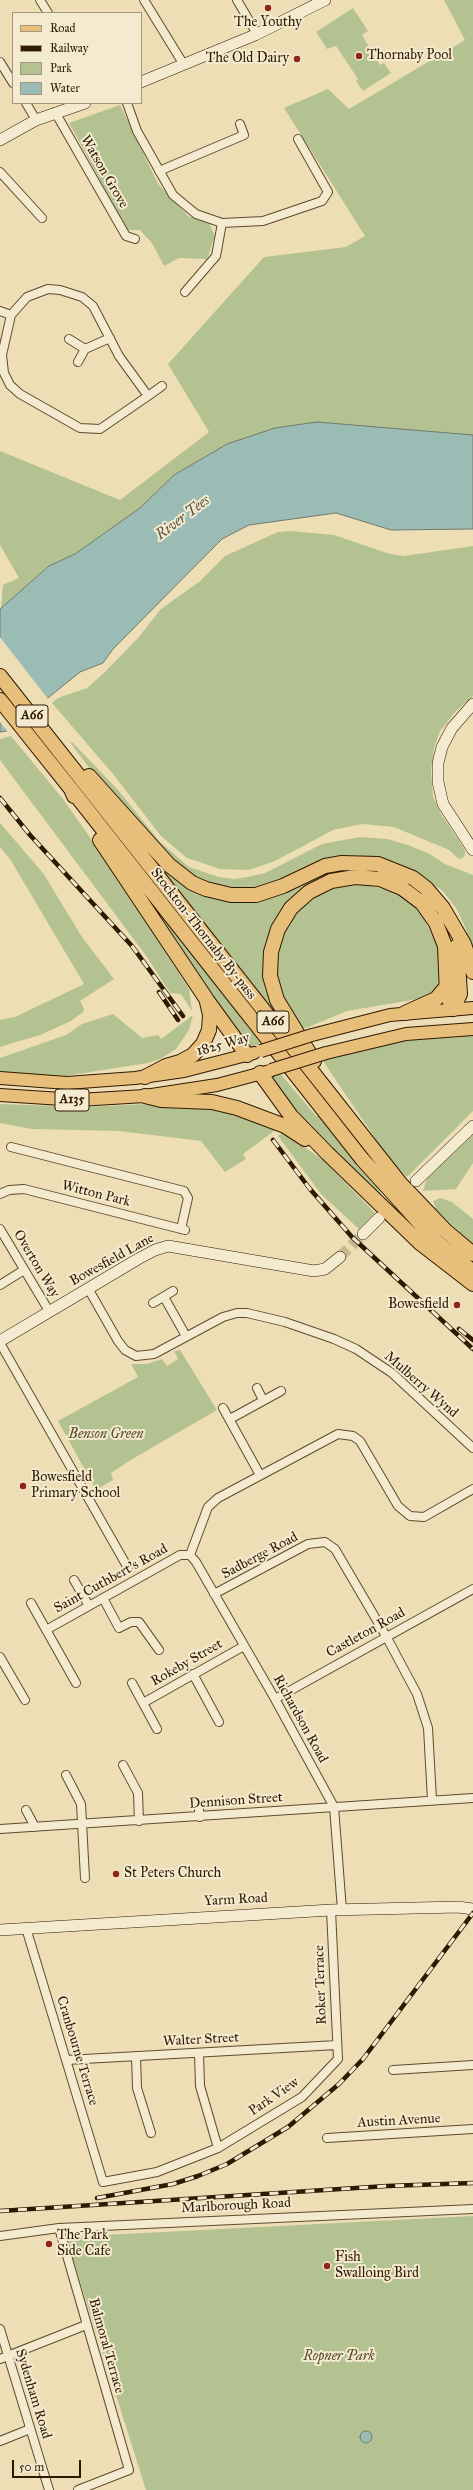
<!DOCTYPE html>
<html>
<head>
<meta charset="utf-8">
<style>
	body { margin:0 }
	#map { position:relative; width:473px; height:2490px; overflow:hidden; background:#eedeb6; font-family:"IM FELL Great Primer",serif }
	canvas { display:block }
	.legend { position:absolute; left:12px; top:12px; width:130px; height:92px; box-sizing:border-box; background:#f4ead0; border:1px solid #a5967d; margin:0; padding:5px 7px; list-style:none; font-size:12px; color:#2f1900 }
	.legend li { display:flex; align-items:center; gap:8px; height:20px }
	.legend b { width:20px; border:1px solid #a5967d }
	.scale { position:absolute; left:12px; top:2460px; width:69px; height:18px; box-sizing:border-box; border:2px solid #2f1900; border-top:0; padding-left:5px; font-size:12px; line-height:14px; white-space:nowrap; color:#2f1900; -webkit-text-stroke:3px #f4ead0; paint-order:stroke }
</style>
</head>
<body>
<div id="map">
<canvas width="473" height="2490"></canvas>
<ul class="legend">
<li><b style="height:5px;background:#e7bf7b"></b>Road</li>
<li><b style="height:5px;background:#2f1900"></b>Railway</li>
<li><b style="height:11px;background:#b4c291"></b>Park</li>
<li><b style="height:11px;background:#9bbbb5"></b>Water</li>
</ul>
<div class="scale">50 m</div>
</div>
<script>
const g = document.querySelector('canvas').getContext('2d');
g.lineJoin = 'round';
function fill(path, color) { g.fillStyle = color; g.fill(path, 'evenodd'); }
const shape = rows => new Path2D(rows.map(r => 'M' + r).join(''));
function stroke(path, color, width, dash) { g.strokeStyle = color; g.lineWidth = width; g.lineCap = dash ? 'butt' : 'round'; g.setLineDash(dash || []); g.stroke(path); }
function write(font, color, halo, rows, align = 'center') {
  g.font = font + ' "IM FELL Great Primer",serif'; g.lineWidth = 4; g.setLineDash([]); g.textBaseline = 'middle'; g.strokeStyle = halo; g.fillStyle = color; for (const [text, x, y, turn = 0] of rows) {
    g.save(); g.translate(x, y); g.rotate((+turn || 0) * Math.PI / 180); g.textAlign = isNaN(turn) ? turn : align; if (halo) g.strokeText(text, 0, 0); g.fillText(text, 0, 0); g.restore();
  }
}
fill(shape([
	[444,0,473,0,473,435,275,428,227,444,174,475,140,508,75,554,49,566,1,608,3,585,19,578,0,545,0,451,120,500,209,432,168,364,264,257,346,247,365,236,284,108,328,89,349,109,465,40],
	[353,8,368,31,362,35,380,65,384,63,391,73,363,91,356,81,358,79,336,46,327,49,316,32],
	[120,105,158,184,188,216,209,223,215,236,207,259,179,258,164,266,152,243,140,230,127,230,69,123],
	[291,531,334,535,390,554,404,556,473,546,473,696,456,711,440,731,434,748,431,771,433,797,441,814,465,850,465,855,463,858,459,859,449,850,394,827,362,824,333,830,275,861,249,870,220,869,187,858,161,836,113,774,52,703,58,698,87,688,105,672,138,638,161,609,199,582,225,556,278,532],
	[11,736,63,799,112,869,189,989,192,1011,181,994,170,993,147,957,0,760,0,739],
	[70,742,73,743,118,790,160,842,189,867,219,877,235,879,247,877,265,873,322,844,360,837,387,839,408,845,430,854,445,864,473,875,473,962,466,929,456,908,442,890,415,874,373,859,249,889,208,884,178,867,102,785],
	[0,823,43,873,82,937,114,979,80,1001,84,1009,83,1012,71,1021,40,1035,0,1047,0,1020,15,1017,84,984,10,859,0,847],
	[158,863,188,887,261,900,274,897,327,875,347,870,370,870,385,874,412,886,429,900,440,915,451,942,405,885,324,879,270,932,267,941,264,957,286,1027,155,865],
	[132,877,222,993,260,1043,259,1045,243,1049],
	[353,883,365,884,393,892,407,899,421,912,438,947,440,975,438,988,424,998,347,1011,301,1030,280,993,275,965,281,934,301,905,325,890],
	[113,1014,142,1038,158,1035,161,1039,193,1015,189,1030,176,1049,160,1059,148,1063,65,1076,0,1073,0,1058,66,1035,82,1024],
	[473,1035,473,1111,407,1177,389,1159,323,1061,376,1043,430,1036],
	[279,1072,316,1116,319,1115,375,1184,384,1198,381,1201,299,1116,270,1074],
	[169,1103,216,1107,277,1129,243,1154,246,1159,225,1172,201,1141,119,1131,32,1129,0,1123,0,1104,84,1107],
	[283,1132,323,1160,375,1213,359,1229,321,1194,278,1136],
	[473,1134,473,1163,456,1189,423,1191,428,1174],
	[440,1198,452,1202,473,1219,473,1245,436,1209,433,1201],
	[180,1350,217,1410,129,1461,111,1473,113,1480,96,1490,58,1421,138,1377,131,1364,147,1364,162,1359,167,1366,178,1359,174,1351],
	[473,2216,473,2490,146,2490,66,2237]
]), '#b4c291');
const water = shape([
	[317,422,473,435,473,529,391,530,336,513,249,525,222,539,113,649,103,663,80,672,7,731,0,732,0,609,49,566,75,554,140,508,174,475,227,444,275,428,317,422],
	'360 2437a6 6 0 1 1 12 0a6 6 0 1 1-12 0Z'
]);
fill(water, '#9bbbb5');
stroke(water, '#707a6d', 1);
fill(shape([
	[0,637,48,699,8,732,0,722]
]), '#eedeb6');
stroke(shape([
	[340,1257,363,1234]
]), '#c8b792', 11, [11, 5.5]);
const street = shape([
	[40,0,48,13],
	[144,0,184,65],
	[237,0,257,34],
	[0,62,13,83],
	[26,103,36,120],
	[127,103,137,131,173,195,196,214,222,223,263,221,322,201,328,192,298,139],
	[55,112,126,236,135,239],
	[159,171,244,135,240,124],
	[0,172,42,218],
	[48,289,60,290,82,297,93,306,119,356,148,396,100,429,80,428,20,394,10,385,4,373,2,355,11,315,27,297,48,289],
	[185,292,216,256,222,223],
	[0,311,11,315],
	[69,339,85,349,110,338],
	[78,362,85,349],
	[148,396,162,386],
	[11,1147,184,1191,188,1198,181,1229],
	[0,1194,9,1190,24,1189,185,1230],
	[0,1229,49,1311],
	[0,1285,24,1270],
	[89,1290,118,1341,125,1350,136,1356,154,1354,223,1317,237,1313,247,1313,285,1322,334,1339,356,1349,392,1373,473,1448],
	[164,1297,186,1336],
	[153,1303,173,1291],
	[0,1343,128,1568],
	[257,1388,263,1400],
	[223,1408,260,1475],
	[230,1419,281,1391],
	[190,1555,196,1562,275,1699,334,1807,342,1910],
	[190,1555,208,1507,218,1498,338,1434,353,1436,360,1441,398,1506,410,1516,424,1517,473,1489],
	[74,1580,89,1606],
	[214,1594,308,1544,325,1542,335,1549,386,1636,417,1694,428,1728,432,1800],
	[103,1598,119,1628,131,1622,139,1622,159,1650],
	[31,1603,76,1683],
	[46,1630,180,1555,190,1555],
	[0,1657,25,1700],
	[193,1674,219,1722],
	[132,1683,157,1729],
	[275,1699,473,1589],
	[143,1703,244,1646],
	[123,1765,138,1793,139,1821],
	[66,1775,81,1804,85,1878],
	[198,1803,200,1817],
	[26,1810,35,1827],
	[0,1829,473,1798],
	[26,1928,103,2182,157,2172,218,2148,302,2097,338,2059,331,1910],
	[199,2053,200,2086,218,2148],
	[136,2056,137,2088,151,2133],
	[66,2060,337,2045],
	[393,2070,473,2065],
	[327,2138,473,2129],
	[59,2228,129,2470,78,2490],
	[0,2236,59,2228,473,2209],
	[0,2329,49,2490],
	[0,2359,86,2325],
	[0,2441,30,2429]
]);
const secondary = shape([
	[141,82,255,35,325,0],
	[0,140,36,120,85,103],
	[473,704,452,728,442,747,438,763,438,782,443,804,473,850],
	[416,1181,473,1126],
	[363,1234,379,1218],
	[0,1341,138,1259,155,1250,168,1246,314,1271,325,1269,340,1257],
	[0,1930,331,1910,458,1907,473,1909]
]);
const primary = shape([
	[312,1035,390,1015,473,1008],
	[326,1053,406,1034,473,1029],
	[0,1078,67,1083,135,1078,184,1071,254,1053],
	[0,1095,78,1100,145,1096,217,1085,270,1071]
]);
const highway = shape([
	[0,676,400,1183,446,1231,473,1254],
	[0,700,71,789,74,796],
	[89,776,169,865,192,883,206,889,231,895,256,895,283,886,325,866,342,863,378,864,413,878,426,888,443,908,464,944,473,972],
	[71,789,362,1159,436,1241,473,1272],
	[100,840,207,1000,247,1055],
	[453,1009,460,994,457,946],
	[405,1013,436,999,447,986],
	[314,1061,277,1000,270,976,271,952,278,929,291,908,309,892,331,881,355,877,380,879,402,888,422,903,436,923,445,946,447,995,453,1009],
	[260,1073,291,1116,327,1153,420,1243,473,1284],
	[145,1077,166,1066,180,1062,193,1055,203,1044,209,1030,210,1015,207,1002],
	[145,1096,161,1100,212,1102,237,1108,285,1126,305,1139]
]);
stroke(street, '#5f4a2e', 10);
stroke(secondary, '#2f1900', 12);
stroke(primary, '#2f1900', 14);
stroke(highway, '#2f1900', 16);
stroke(street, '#f4ead0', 8);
stroke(secondary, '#f4ead0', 11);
stroke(primary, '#e7bf7b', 12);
stroke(highway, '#e7bf7b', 14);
const rail = shape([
	[0,798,30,835,132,946,183,1016],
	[159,992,178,1020],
	[273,1140,310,1189,352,1237,473,1349],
	[459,1329,473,1340],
	[97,2198,173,2184,198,2176,227,2164,288,2127,339,2084,363,2059,473,1913],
	[0,2211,387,2186,473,2183]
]);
stroke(rail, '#2f1900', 4.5);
stroke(rail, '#f4ead0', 3, [9]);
const primaryBridge = shape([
	[261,1051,312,1035],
	[271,1070,326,1053]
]);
stroke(primaryBridge, '#2f1900', 14, []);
stroke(primaryBridge, '#e7bf7b', 12);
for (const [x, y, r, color] of [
	[268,8,4,"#8f2418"],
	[359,56,4,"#8f2418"],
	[297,59,4,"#8f2418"],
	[457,1305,4,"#8f2418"],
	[23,1486,4,"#8f2418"],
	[116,1874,4,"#8f2418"],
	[49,2244,4,"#8f2418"],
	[327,2266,4,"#8f2418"]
]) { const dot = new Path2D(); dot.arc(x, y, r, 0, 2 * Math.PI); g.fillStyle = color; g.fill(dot); stroke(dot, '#f4ead0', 1.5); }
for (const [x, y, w] of [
	[32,716,32],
	[273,1022,32],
	[72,1100,34]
]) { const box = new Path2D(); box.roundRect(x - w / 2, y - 11, w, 22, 3); g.fillStyle = '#f4ead0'; g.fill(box); stroke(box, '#2f1900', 1); }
write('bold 13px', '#2f1900', null, [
	["A66",32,716],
	["A66",273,1022],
	["A135",72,1100]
]);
write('14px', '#2f1900', '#f4ead0', [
	["The Youthy",268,23,"center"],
	["Thornaby Pool",367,56],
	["The Old Dairy",289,59,"right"],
	["Bowesfield",449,1305,"right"],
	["Bowesfield",31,1478],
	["Primary School",31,1494],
	["St Peters Church",124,1874],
	["The Park",57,2236],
	["Side Cafe",57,2252],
	["Fish",335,2258],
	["Swalloing Bird",335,2274]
], 'left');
write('14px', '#2f1900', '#f4ead0', [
	["Watson Grove",104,172,60],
	["Stockton-Thornaby By-pass",203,934,52],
	["1825 Way",223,1045,-15],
	["Witton Park",96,1194,14],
	["Bowesfield Lane",112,1260,-29],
	["Overton Way",36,1264,59],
	["Mulberry Wynd",421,1385,41],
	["Sadberge Road",260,1556,-28],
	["Saint Cuthbert's Road",111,1579,-29],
	["Castleton Road",366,1633,-29],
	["Rokeby Street",187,1663,-30],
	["Richardson Road",300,1719,61],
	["Dennison Street",236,1801,-4],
	["Yarm Road",236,1900,-3],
	["Roker Terrace",321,1985,-92],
	["Walter Street",201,2040,-3],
	["Cranbourne Terrace",77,2051,73],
	["Park View",274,2097,-34],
	["Austin Avenue",399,2121,-3],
	["Marlborough Road",236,2206,-3],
	["Balmoral Terrace",106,2346,74],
	["Sydenham Road",33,2394,73]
]);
write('italic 14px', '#574c2c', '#f4ead0', [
	["Benson Green",106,1435],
	["Ropner Park",339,2357]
]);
write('italic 15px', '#55523f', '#f4ead0', [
	["River Tees",183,518,-37]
]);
</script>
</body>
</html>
